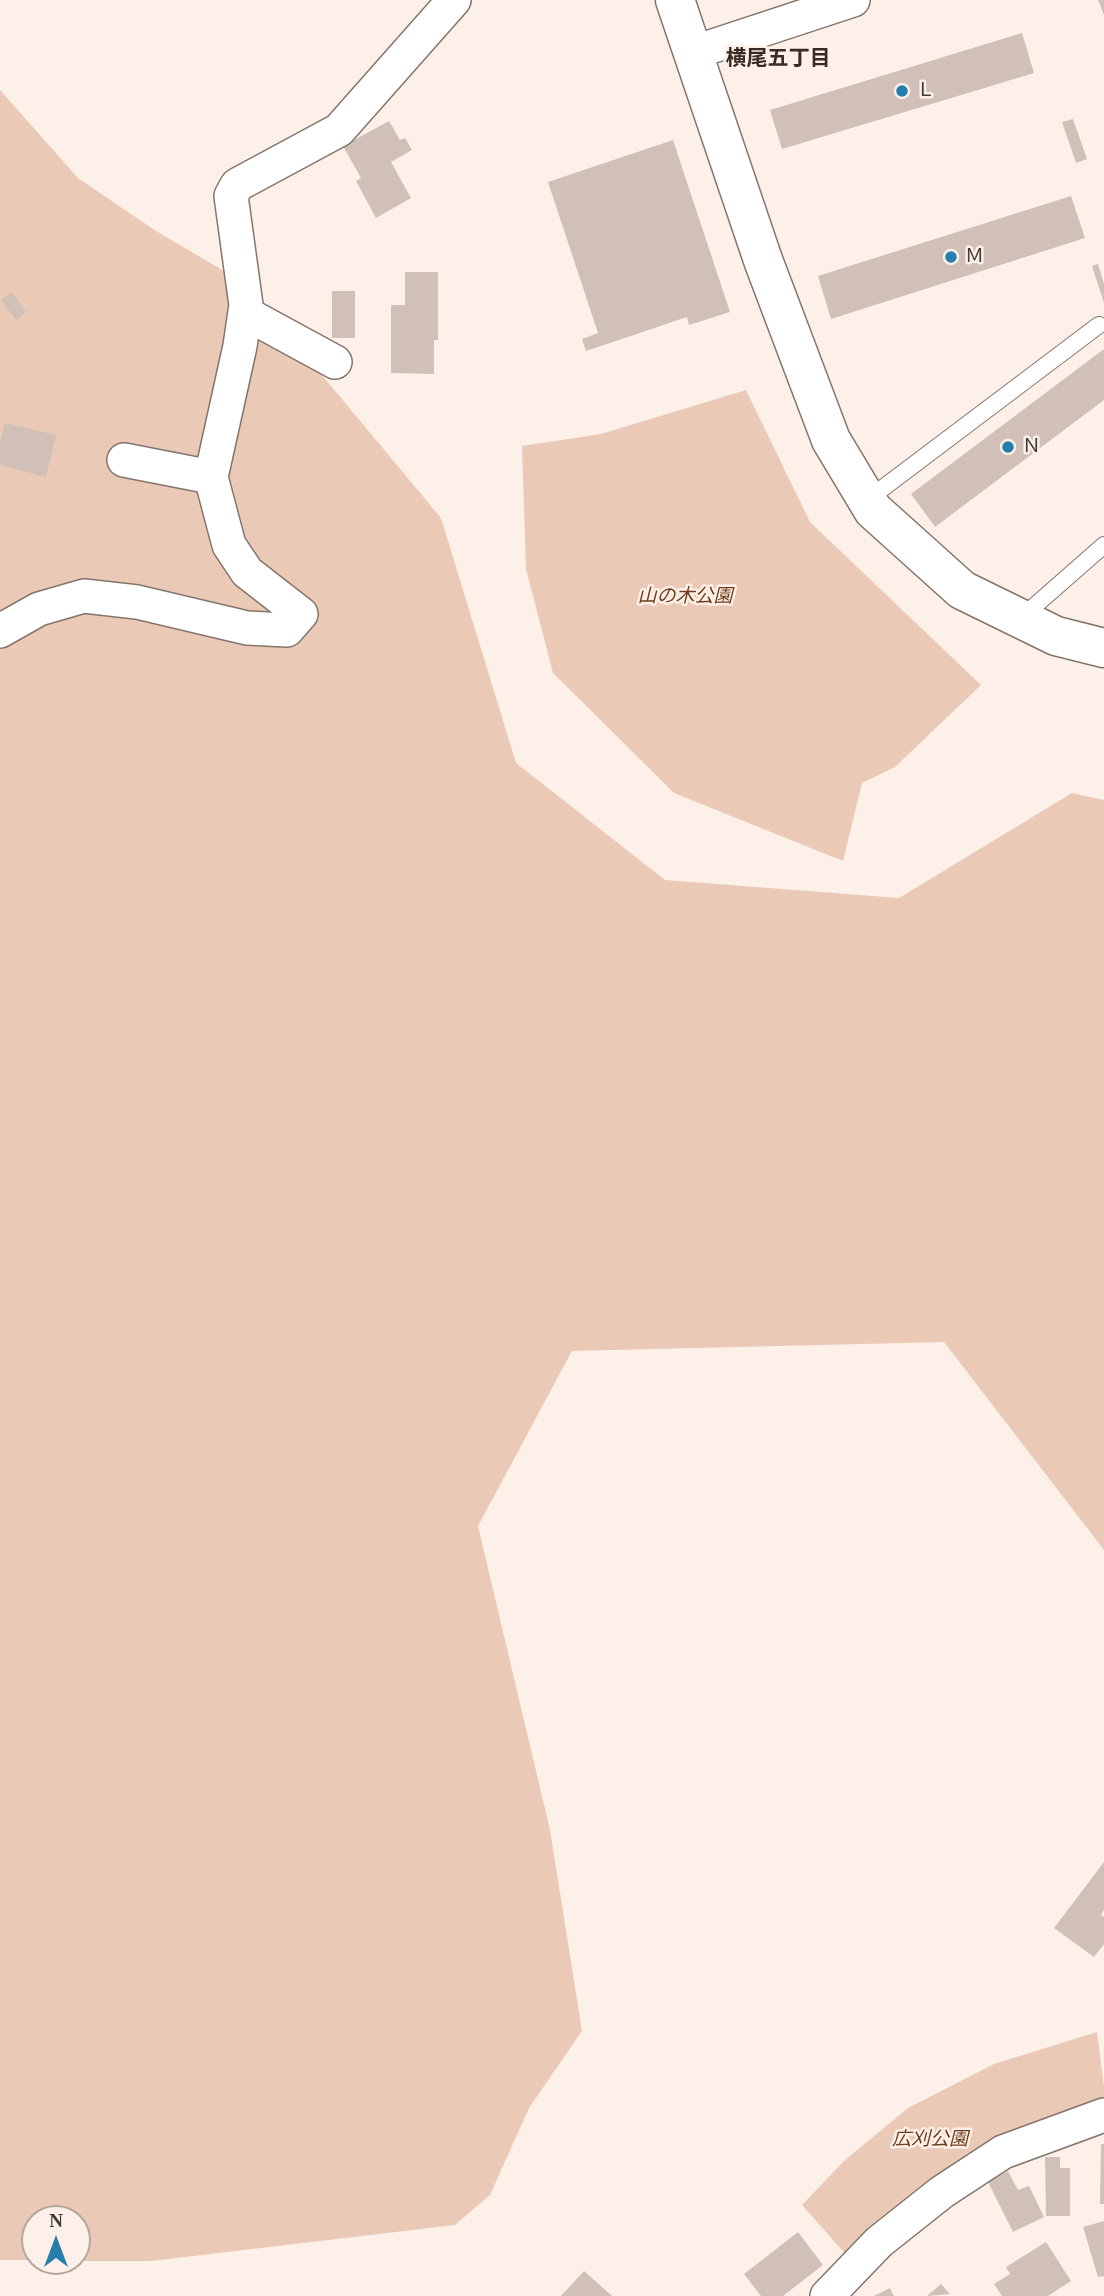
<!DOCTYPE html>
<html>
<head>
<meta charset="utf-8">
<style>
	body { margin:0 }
	#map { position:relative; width:1104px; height:2296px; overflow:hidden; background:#fdf0e8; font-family:"Times New Roman",serif }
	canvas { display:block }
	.north { position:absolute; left:21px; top:2205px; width:70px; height:70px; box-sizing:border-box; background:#fdf0e8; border:2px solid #b2a7a1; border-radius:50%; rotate:0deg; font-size:19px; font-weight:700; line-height:28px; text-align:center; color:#413a36 }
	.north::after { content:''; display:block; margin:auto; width:24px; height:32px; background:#267ead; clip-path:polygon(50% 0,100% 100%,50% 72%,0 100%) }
</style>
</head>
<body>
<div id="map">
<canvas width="1104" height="2296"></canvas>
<div class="north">N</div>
</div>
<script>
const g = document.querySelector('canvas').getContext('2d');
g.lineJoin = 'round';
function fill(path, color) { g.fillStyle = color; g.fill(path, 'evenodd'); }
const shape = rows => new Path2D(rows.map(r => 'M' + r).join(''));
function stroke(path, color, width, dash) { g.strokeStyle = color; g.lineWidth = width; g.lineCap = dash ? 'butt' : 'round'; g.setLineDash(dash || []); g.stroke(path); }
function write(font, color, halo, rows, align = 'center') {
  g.font = font + ' "Times New Roman","Noto Sans JP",serif'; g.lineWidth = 5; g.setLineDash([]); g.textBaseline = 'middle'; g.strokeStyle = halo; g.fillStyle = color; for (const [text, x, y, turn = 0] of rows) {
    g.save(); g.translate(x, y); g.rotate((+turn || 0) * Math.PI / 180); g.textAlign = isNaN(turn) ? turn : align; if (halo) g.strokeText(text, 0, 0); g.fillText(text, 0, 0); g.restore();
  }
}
fill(shape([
	[0,90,78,178,156,231,246,284,441,518,516,763,665,880,899,898,1072,793,1104,800,1104,1550,944,1342,572,1351,478,1526,550,1830,582,2031,529,2108,490,2195,455,2225,151,2261,77,2261,77,2219,35,2219,35,2260,0,2260],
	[746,390,810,522,981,685,895,767,862,783,843,861,674,793,553,673,526,569,522,446,601,434],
	[1097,2032,1104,2087,1104,2108,848,2257,802,2205,845,2160,908,2108,994,2064]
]), '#eacab6');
fill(shape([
	[1098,0,1104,0,1104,15],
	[1022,33,1034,73,782,149,770,110],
	[1073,119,1087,159,1076,163,1062,122],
	[389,121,400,140,405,138,412,150,391,162,411,198,376,218,356,181,361,178,343,146],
	[673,140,730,312,689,325,687,317,586,351,582,339,598,333,548,182],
	[1071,196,1085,238,831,319,818,276],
	[1098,264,1104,284,1104,303,1092,266],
	[405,272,438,272,438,340,434,340,434,374,391,373,391,305,405,305],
	[332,291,355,291,355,338,332,338],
	[12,292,26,312,16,320,1,300],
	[1104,349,1104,400,935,527,911,494],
	[5,423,56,435,46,477,0,465,0,443],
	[1104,1862,1104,1910,1101,1915,1104,1917,1104,1944,1094,1957,1054,1928],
	[1101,2144,1104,2144,1104,2204,1100,2204],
	[1045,2157,1060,2157,1060,2168,1070,2168,1070,2216,1046,2216],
	[1008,2171,1018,2190,1029,2186,1044,2217,1013,2232,988,2182],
	[1104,2221,1104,2276,1098,2277,1083,2227],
	[798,2232,823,2265,783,2296,761,2296,744,2274],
	[1046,2242,1071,2281,1048,2296,1002,2296,994,2284,1010,2274,1006,2267],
	[584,2271,612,2296,561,2296],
	[941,2284,950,2294,927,2296],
	[890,2288,894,2296,874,2296]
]), '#d0c0b7');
const service = shape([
	[867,500,1099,325],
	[1022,617,1104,545]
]);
const minor = shape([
	[692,53,853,0],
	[245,313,335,362],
	[124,460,211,477,240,346,246,305,231,196,237,185,339,130,454,0],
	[0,631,39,609,84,596,137,602,247,628,287,630,301,614,247,572,229,545,211,477],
	[827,2296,879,2242,942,2192,1003,2152,1104,2115]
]);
const tertiary = shape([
	[675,0,763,260,831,440,873,510,962,590,1056,636,1104,648]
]);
stroke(service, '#84756c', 18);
stroke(minor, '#84756c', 36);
stroke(tertiary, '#84756c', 41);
stroke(service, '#fff', 16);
stroke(minor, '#fff', 33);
stroke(tertiary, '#fff', 38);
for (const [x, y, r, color] of [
	[902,91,7,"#267ead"],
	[951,257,7,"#267ead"],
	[1008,447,7,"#267ead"]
]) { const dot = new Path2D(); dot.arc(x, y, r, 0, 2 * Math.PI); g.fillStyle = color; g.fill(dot); stroke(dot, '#fdf0e8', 2.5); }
write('19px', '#413a36', '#fdf0e8', [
	["Ｌ",916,91],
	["Ｍ",965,257],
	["Ｎ",1022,447]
], 'left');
write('italic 19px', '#703d18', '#fdf0e8', [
	["山の木公園",685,597],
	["広刈公園",930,2140]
]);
write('bold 21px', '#372b23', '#fdf0e8', [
	["横尾五丁目",778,60]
]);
</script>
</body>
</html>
